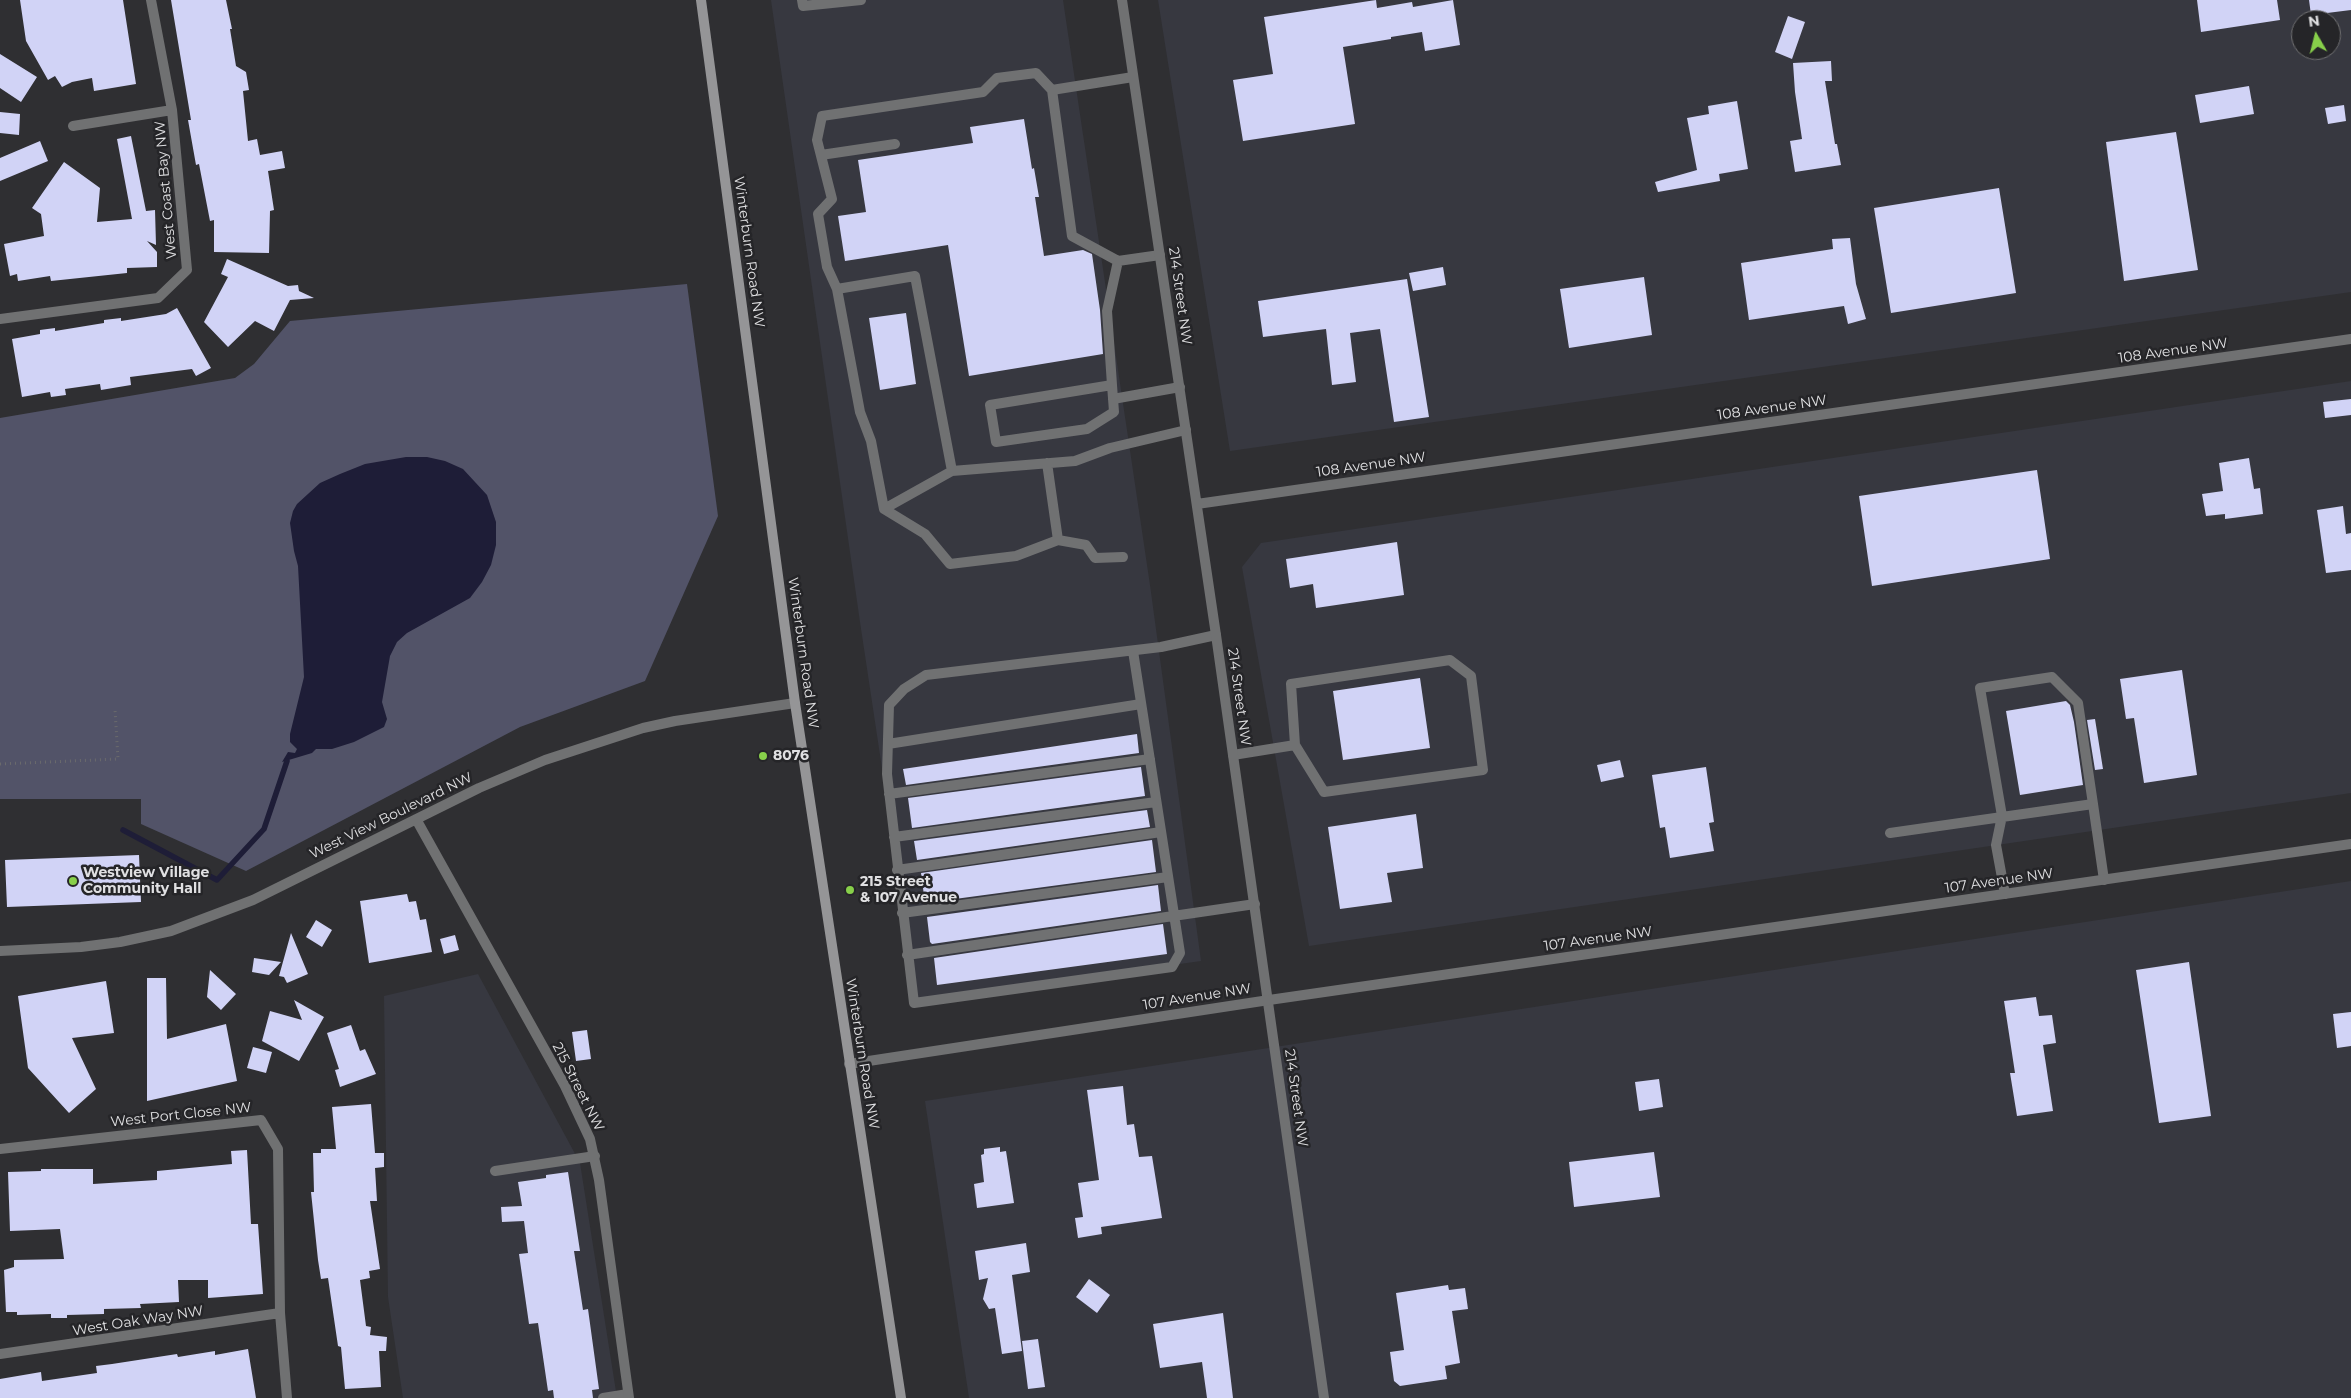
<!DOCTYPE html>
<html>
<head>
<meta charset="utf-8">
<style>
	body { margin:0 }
	#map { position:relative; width:2351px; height:1398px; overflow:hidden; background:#2f2f32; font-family:Montserrat,sans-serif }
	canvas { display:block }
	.north { position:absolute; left:2291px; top:10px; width:50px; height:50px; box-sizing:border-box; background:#252528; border:1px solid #707072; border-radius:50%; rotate:352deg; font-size:14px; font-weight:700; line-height:20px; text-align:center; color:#e0e0e2 }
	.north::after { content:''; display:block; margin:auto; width:18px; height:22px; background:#87cf4a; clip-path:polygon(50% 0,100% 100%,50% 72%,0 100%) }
</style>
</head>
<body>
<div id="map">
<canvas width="2351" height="1398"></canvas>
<div class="north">N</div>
</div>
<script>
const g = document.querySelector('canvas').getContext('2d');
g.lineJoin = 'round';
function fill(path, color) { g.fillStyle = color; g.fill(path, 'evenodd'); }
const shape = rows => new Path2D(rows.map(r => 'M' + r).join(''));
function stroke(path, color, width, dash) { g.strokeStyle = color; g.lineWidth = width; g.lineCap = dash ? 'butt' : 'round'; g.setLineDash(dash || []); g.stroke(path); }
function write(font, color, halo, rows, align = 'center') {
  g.font = font + ' Montserrat,sans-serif'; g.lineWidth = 5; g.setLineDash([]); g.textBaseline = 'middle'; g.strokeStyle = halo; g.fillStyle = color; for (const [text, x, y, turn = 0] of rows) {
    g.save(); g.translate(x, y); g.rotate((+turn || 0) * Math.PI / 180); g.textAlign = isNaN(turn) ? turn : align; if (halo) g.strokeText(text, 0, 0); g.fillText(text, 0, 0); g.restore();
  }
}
fill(shape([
	[771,0,1063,0,1150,585,1201,961,917,1001,860,622],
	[1158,0,2351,0,2351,292,1230,451],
	[2301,20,2331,20,2331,50,2301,50],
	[2351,381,2351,793,1309,946,1242,567,1261,543],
	[2351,881,2351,1398,969,1398,925,1101],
	[478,974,580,1163,617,1398,403,1398,388,1297,384,996]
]), '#373840');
fill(shape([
	[687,284,718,516,645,681,520,727,246,871,141,824,141,799,0,799,0,418,235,378,254,364,290,321]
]), '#525368');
fill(shape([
	[406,457,427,457,445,461,463,469,487,495,496,522,496,545,491,565,482,582,470,598,407,633,397,642,390,656,382,702,387,719,384,727,354,742,332,749,316,749,312,753,282,762,288,752,295,753,297,749,290,742,290,734,304,677,298,566,294,551,290,523,293,511,297,504,320,483,340,474,365,464]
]), '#1e1d37');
stroke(shape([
	[123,830,217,880,264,829,287,761]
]), '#1e1d37', 5.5);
fill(shape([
	[20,0,123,0,136,84,94,91,92,78,72,82,62,87,55,76,48,80,26,41],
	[171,0,226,0,232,29,230,29,236,66,246,72,249,90,243,91,248,141,257,139,260,155,282,151,285,168,268,171,274,210,270,211,269,253,214,252,214,220,210,221,199,164,196,165,188,120,191,120],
	[1376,0,1377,8,1412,2,1413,7,1453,0,1460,45,1425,51,1422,32,1391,37,1391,39,1343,47,1355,124,1243,141,1233,80,1273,74,1264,17],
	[2197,0,2277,0,2280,20,2201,32],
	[2309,0,2351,0,2351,10,2311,15],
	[1788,16,1805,22,1792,59,1775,52],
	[0,54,37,77,21,102,0,88],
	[1831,61,1832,81,1825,81,1835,144,1837,144,1841,165,1795,172,1790,141,1802,139,1795,92,1793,63],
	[2249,86,2254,114,2200,123,2195,95],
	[1737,101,1748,169,1719,174,1720,181,1658,192,1655,182,1697,170,1687,118,1709,114,1708,106],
	[2344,105,2346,121,2328,124,2325,108],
	[0,112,20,114,19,135,0,133],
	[1024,119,1032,169,1034,168,1039,197,1035,197,1044,256,1083,250,1092,254,1100,310,1103,354,969,376,948,245,845,261,838,216,866,212,858,160,973,143,970,127],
	[2176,132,2198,270,2124,281,2106,142],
	[131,136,146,211,155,210,156,245,147,241,157,252,157,267,127,268,127,273,51,281,50,276,18,281,17,274,10,276,4,244,44,236,41,214,32,208,64,162,100,188,97,222,132,219,117,139],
	[40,141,48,161,0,181,0,158],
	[1999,188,2016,293,1891,313,1874,208],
	[1850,238,1856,284,1866,319,1848,324,1844,306,1749,320,1741,263,1833,249,1832,239],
	[227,259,288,286,298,285,299,291,314,298,290,300,274,331,255,321,228,347,204,322,228,277,221,274],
	[1443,267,1446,285,1413,291,1409,273],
	[1644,277,1652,335,1569,348,1560,289],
	[1407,279,1429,417,1394,422,1380,329,1350,333,1356,382,1332,385,1326,329,1263,337,1258,301],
	[177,308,211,368,196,376,192,369,130,377,131,385,101,390,100,384,65,389,66,395,51,397,50,392,22,397,12,339,40,334,40,330,55,328,55,331,104,323,104,320,121,318,121,321,166,314],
	[906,313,916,384,880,390,869,318],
	[2351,399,2351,415,2325,418,2323,402],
	[2249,458,2254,489,2260,488,2263,514,2225,519,2225,514,2206,516,2202,494,2223,491,2219,463],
	[2037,470,2050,559,1872,586,1859,496],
	[2343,506,2346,534,2351,533,2351,570,2326,573,2317,510],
	[1397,542,1404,595,1316,608,1313,584,1290,588,1286,559],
	[2182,670,2197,775,2144,783,2134,718,2126,719,2120,679],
	[1420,678,1430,748,1343,760,1333,691],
	[2066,701,2070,705,2074,722,2083,785,2020,795,2006,711],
	[2095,719,2103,769,2095,770,2087,720],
	[1137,734,1139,753,906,785,903,769],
	[1620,760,1624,777,1601,782,1597,765],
	[1141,767,1145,796,912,828,908,798],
	[1706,767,1714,822,1709,823,1714,851,1670,858,1665,827,1660,828,1652,775],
	[1147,810,1150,827,917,860,914,841],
	[1416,814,1423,868,1387,873,1392,902,1340,909,1328,827],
	[1152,840,1156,872,925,903,921,873],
	[139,855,141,902,7,907,5,860],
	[1158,885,1161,911,932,944,930,942,927,917],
	[407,894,409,902,416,901,420,920,426,919,432,952,369,963,360,901],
	[316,920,332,930,322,947,306,937],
	[1163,924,1167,954,937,985,934,958],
	[291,933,308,974,287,983,284,977,279,976],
	[455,935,459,950,444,954,440,939],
	[254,958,281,962,269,975,252,972],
	[2189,962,2211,1116,2159,1123,2136,970],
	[210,970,236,994,221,1010,207,997],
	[147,978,166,978,167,1039,226,1024,237,1081,147,1101],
	[106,981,114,1033,72,1038,96,1089,69,1113,28,1068,18,996],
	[2036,997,2039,1016,2052,1015,2056,1043,2043,1045,2053,1111,2017,1116,2010,1073,2015,1073,2004,1001],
	[294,1000,324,1017,299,1061,262,1041,270,1011,302,1020],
	[2351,1012,2351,1046,2337,1048,2333,1014],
	[351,1025,360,1051,365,1049,376,1074,340,1087,335,1070,339,1069,327,1033],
	[587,1030,591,1059,576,1061,572,1032],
	[253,1047,272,1052,266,1073,247,1068],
	[1659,1079,1663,1107,1639,1111,1635,1082],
	[1123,1086,1127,1125,1134,1124,1139,1157,1152,1156,1162,1218,1101,1227,1102,1234,1078,1238,1075,1218,1083,1217,1078,1183,1099,1180,1087,1090],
	[371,1104,375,1153,384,1153,384,1167,375,1168,377,1201,370,1201,380,1269,369,1271,370,1278,360,1280,366,1326,371,1327,370,1335,387,1337,386,1351,379,1351,381,1387,345,1389,341,1347,338,1346,328,1278,321,1279,318,1260,311,1192,314,1192,313,1153,321,1153,321,1149,336,1149,332,1107],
	[1000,1147,1000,1152,1006,1151,1014,1203,977,1208,974,1184,984,1182,981,1155,984,1154,984,1149],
	[247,1150,251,1224,258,1224,263,1294,208,1298,208,1280,178,1280,179,1302,140,1304,141,1308,104,1309,104,1314,67,1315,67,1318,51,1318,51,1314,17,1315,17,1312,6,1312,4,1270,14,1267,14,1260,64,1259,60,1229,10,1231,8,1172,41,1171,41,1169,93,1169,93,1184,157,1180,157,1171,232,1164,231,1151],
	[1654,1152,1660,1197,1574,1207,1569,1162],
	[568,1172,580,1251,574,1251,583,1310,588,1309,599,1389,592,1390,593,1398,554,1398,553,1390,548,1391,538,1323,529,1324,519,1254,528,1253,524,1221,502,1222,501,1207,522,1206,518,1182,546,1178,546,1175],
	[1026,1243,1030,1272,1012,1275,1022,1351,1002,1354,995,1308,989,1309,983,1299,988,1278,979,1280,975,1251],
	[1089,1279,1110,1295,1097,1313,1076,1297],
	[1448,1285,1449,1290,1465,1288,1468,1309,1452,1311,1460,1363,1445,1366,1447,1379,1400,1386,1394,1381,1390,1352,1404,1350,1396,1293],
	[1223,1313,1233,1398,1207,1398,1202,1362,1160,1368,1153,1324],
	[1038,1339,1045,1387,1028,1389,1022,1341],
	[248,1349,256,1398,0,1398,0,1379,41,1372,42,1381,97,1373,96,1366,112,1364,177,1354,178,1357,215,1351,215,1355]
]), '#d1d3f6');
stroke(shape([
	[0,764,118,759,115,710]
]), '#6a6a6c', 3, [1, 4]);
stroke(shape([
	[802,0,803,6,861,0],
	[1052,90,1036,73,997,78,983,92,822,116,817,140,832,199,818,214,827,267,837,289,860,412,871,441,884,509,925,534,950,564,1016,556,1058,540,1086,545,1095,558,1123,557],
	[821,155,895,144],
	[1118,261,1160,255],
	[837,289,915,276,952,471,884,509],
	[1112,385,1114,412,1087,429,996,442,990,405,1112,385,1107,311,1118,261,1072,236,1052,90,1133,77],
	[1113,399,1180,387],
	[1047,463,1058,540],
	[952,471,1075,461,1110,448,1186,430],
	[1133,651,1180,953,1172,967,914,1003,887,774,889,705,904,689,926,675,1161,647,1216,635],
	[888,744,1141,704],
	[1233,755,1295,745,1291,684,1450,660,1471,676,1483,770,1324,792,1295,745],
	[889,794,1150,759],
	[1890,833,2093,804,2104,880],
	[894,837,1156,802],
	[897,870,1161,832],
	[2005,894,1996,845,2002,816,1980,688,2052,677,2078,703,2093,804],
	[902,913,1168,877],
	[907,955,1255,904],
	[495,1171,595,1156],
	[603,1398,628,1394]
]), '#707172', 10);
stroke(shape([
	[1122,0,1216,635,1324,1398],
	[73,126,172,110],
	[0,319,158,298,187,270,172,110,151,0],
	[1197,504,2351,339],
	[416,819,565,1086,590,1139,599,1180,629,1398],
	[0,951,81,947,120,942,171,931,253,900,479,788,545,760,643,728,675,721,795,703],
	[0,1149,261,1120,278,1149,280,1313,287,1398],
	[0,1354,280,1313]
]), '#707172', 10);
stroke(shape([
	[849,1064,1269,1000,2351,844]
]), '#707172', 10);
stroke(shape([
	[701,0,795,703,901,1398]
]), '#959597', 10);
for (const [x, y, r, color] of [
	[763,756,5,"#87cf4a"],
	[73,881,5,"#87cf4a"],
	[850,890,5,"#87cf4a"]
]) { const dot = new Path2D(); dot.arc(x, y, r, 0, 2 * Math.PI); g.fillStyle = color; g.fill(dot); stroke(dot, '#252528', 2); }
write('14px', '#e0e0e2', '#252528', [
	["West Coast Bay NW",166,190,-95],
	["Winterburn Road NW",749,252,82],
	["214 Street NW",1180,296,82],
	["108 Avenue NW",2173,351,-8],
	["108 Avenue NW",1772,408,-8],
	["108 Avenue NW",1371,465,-8],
	["Winterburn Road NW",803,653,82],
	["214 Street NW",1239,697,82],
	["West View Boulevard NW",391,816,-26],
	["107 Avenue NW",1999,881,-8],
	["107 Avenue NW",1598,939,-8],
	["107 Avenue NW",1197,997,-9],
	["Winterburn Road NW",862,1054,81],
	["215 Street NW",578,1087,63],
	["214 Street NW",1296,1098,82],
	["West Port Close NW",181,1115,-6],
	["West Oak Way NW",138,1321,-9]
]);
write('bold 14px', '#e0e0e2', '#252528', [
	["8076",773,756],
	["Westview Village",83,873],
	["Community Hall",83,889],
	["215 Street",860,882],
	["& 107 Avenue",860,898]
], 'left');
</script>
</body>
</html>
